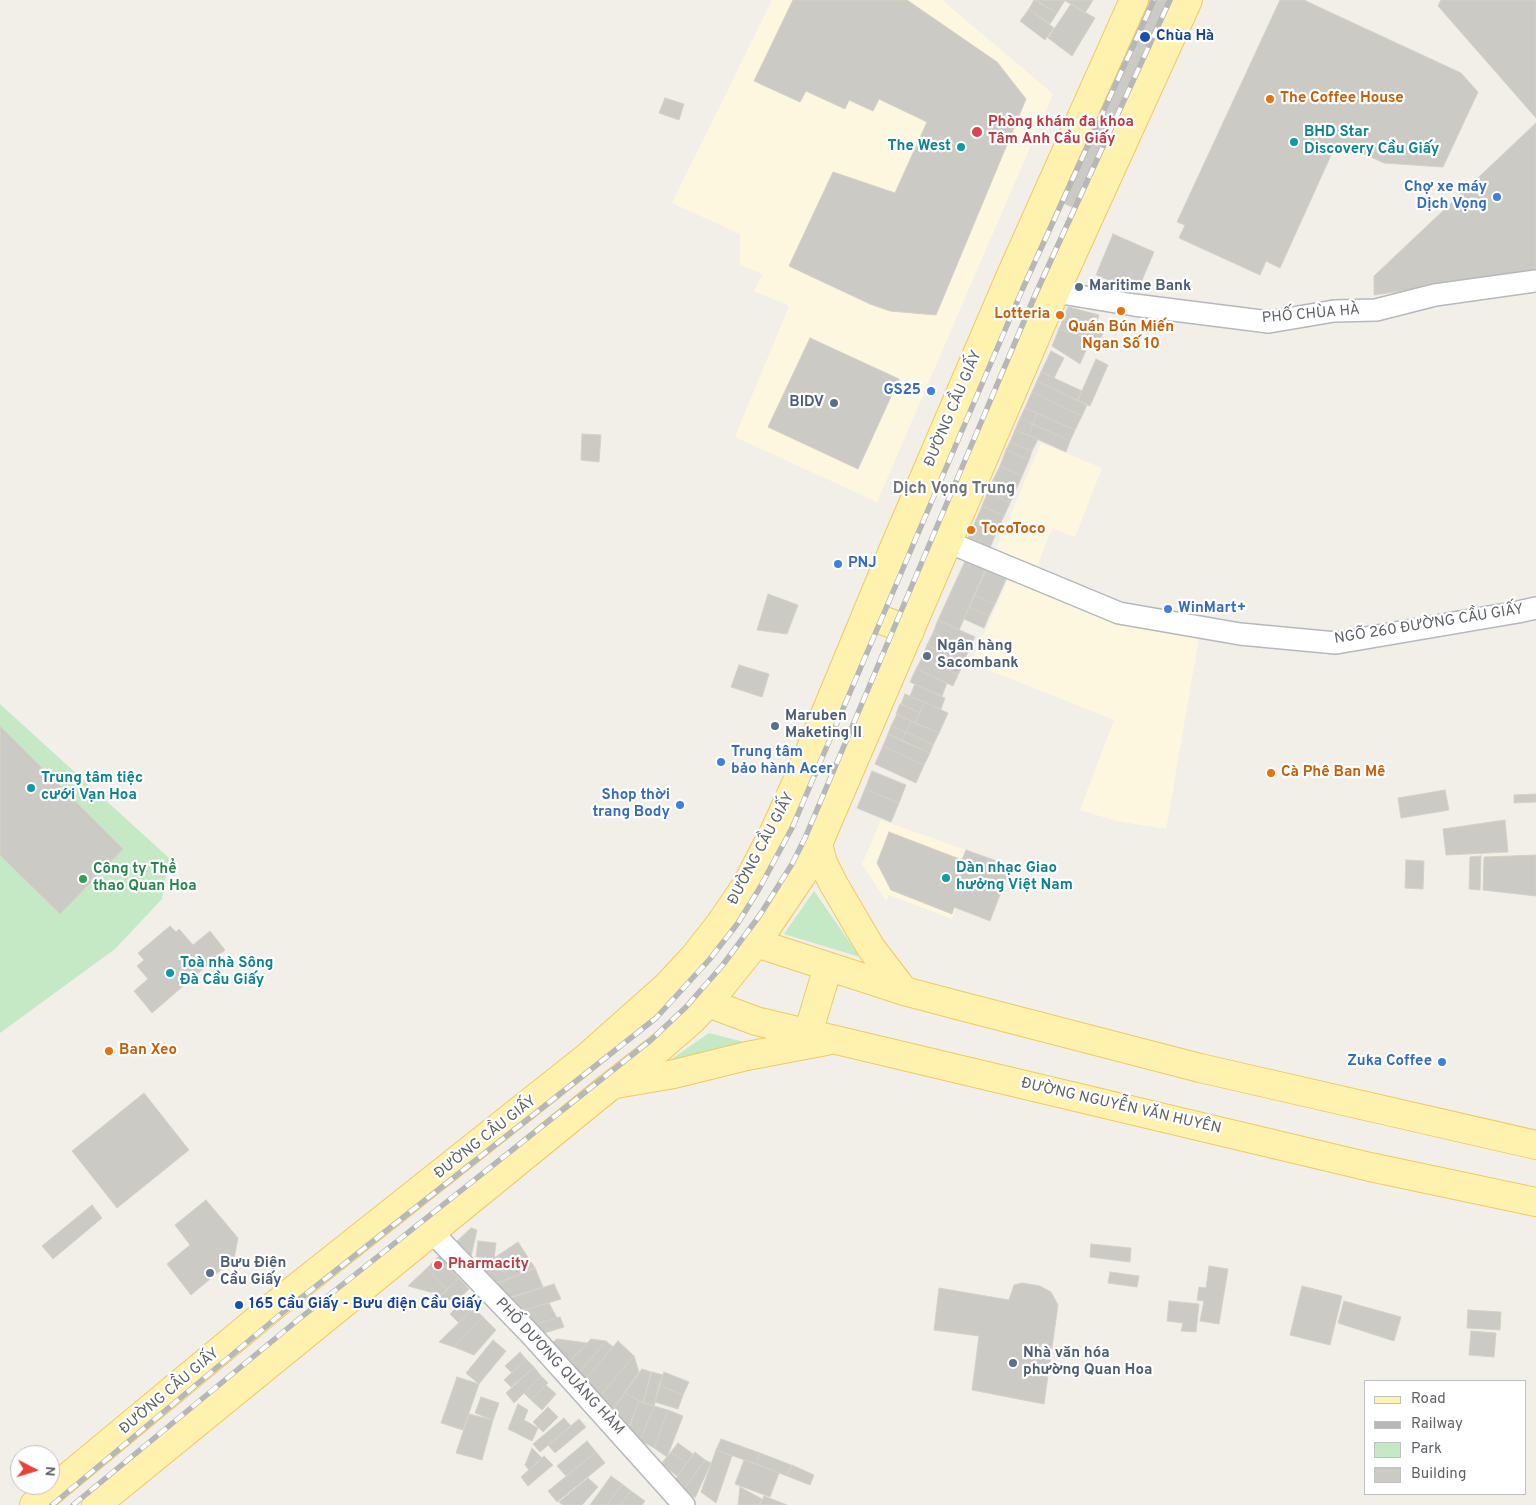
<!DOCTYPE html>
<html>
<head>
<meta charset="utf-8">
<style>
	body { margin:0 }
	#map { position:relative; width:1536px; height:1505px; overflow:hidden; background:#f1efe8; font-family:Overpass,sans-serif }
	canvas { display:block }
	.legend { position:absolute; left:1364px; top:1380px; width:162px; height:115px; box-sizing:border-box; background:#fff; border:1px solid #bfc1c3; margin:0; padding:6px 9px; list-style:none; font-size:15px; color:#5f6368 }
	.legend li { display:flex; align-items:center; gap:10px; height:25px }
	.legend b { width:25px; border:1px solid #bfc1c3 }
	.north { position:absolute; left:10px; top:1445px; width:50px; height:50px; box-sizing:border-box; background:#fff; border:1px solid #bfc1c3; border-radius:50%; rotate:95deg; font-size:14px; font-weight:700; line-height:20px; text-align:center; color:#5f6368 }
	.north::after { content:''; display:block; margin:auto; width:18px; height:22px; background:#ea4335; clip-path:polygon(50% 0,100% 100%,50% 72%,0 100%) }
</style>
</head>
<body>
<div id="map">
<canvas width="1536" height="1505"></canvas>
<ul class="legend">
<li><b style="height:6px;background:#fff2af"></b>Road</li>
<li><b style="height:6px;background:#b6b7b8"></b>Railway</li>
<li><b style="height:14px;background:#c5e8c5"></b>Park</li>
<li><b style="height:14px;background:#cccac5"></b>Building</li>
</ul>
<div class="north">N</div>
</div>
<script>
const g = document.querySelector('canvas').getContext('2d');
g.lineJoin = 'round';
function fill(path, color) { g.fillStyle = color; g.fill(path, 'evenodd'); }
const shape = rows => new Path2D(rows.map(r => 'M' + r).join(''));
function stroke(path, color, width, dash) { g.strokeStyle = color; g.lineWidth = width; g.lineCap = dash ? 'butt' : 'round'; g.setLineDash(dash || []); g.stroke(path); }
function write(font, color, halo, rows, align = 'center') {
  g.font = font + ' Overpass,sans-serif'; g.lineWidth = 4.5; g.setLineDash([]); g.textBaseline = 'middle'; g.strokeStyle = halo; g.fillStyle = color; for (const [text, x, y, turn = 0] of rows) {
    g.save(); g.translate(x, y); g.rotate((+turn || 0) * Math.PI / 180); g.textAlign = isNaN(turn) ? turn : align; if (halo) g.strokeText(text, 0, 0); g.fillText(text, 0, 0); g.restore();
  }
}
fill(shape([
	[772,0,942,0,1053,94,877,502,735,437,789,306,754,291,763,274,740,265,740,234,672,203],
	[1041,443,1102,468,1075,537,1052,528,1035,572,993,556],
	[1011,573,1200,632,1166,829,1116,821,1080,810,1114,720,971,663],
	[881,820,1011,866,990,921,956,908,952,919,889,895,886,901,862,864]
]), '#fef7e0');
fill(shape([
	[0,704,169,858,162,899,115,949,0,1033],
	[814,891,860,957,784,934],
	[709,1033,748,1043,669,1061]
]), '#c5e8c5');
const building = shape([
	[793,0,907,0,997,62,1026,99,936,315,890,311,870,304,789,266,833,172,895,193,927,122,879,99,873,111,849,100,845,109,806,91,800,102,754,81,793,0],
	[1034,0,1057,13,1050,24,1029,9,1034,0],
	[1035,0,1065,0,1057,13,1035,0],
	[1064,0,1093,0,1085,13,1064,0],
	[1125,0,1195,0,1096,218,1039,192,1125,0],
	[1280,0,1304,0,1323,9,1461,73,1478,92,1443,167,1384,163,1337,142,1280,268,1266,261,1260,275,1179,238,1185,225,1177,222,1280,0],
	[1441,0,1536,0,1536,118,1438,6,1441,0],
	[1071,4,1095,18,1072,56,1048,38,1071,4],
	[1029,9,1054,28,1045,40,1020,21,1029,9],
	[665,98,684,104,679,120,659,113,665,98],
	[1536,123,1536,272,1374,295,1374,276,1536,123],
	[1113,234,1154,252,1137,292,1096,275,1113,234],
	[1068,307,1099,315,1096,325,1105,328,1100,341,1059,329,1068,307],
	[1059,329,1091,339,1080,364,1052,346,1059,329],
	[810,338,899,379,858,469,768,427,810,338],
	[1051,351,1064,358,1054,378,1041,372,1051,351],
	[1096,359,1108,365,1090,406,1078,400,1096,359],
	[1041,372,1082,391,1077,400,1037,381,1041,372],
	[1037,381,1087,405,1082,416,1032,392,1037,381],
	[1032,392,1082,416,1075,430,1025,408,1032,392],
	[1025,408,1037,413,1033,424,1020,418,1025,408],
	[1037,413,1075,430,1070,441,1033,424,1037,413],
	[1020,418,1033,424,1028,435,1015,430,1020,418],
	[1033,424,1070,441,1066,452,1028,435,1033,424],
	[1015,430,1038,439,1032,451,1010,442,1015,430],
	[582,434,601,435,599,462,581,460,582,434],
	[1010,442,1032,451,1029,460,1006,450,1010,442],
	[1006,450,1029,460,1022,476,1000,466,1006,450],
	[1000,466,1022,476,1016,490,993,480,1000,466],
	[993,480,1016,490,1010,503,988,492,993,480],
	[988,492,1010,503,1004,516,982,506,988,492],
	[982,506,1004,516,998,529,976,520,982,506],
	[976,520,998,529,988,552,966,542,976,520],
	[966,559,987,568,959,630,938,620,966,559],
	[988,564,1009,573,995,604,974,595,988,564],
	[768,594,798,605,787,634,757,630,768,594],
	[974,595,995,604,989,616,969,607,974,595],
	[969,607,989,616,984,628,964,619,969,607],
	[938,620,975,637,969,649,933,633,938,620],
	[933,633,969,649,964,662,927,645,933,633],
	[927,645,964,662,958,675,922,658,927,645],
	[922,658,958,675,953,686,916,669,922,658],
	[739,665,769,674,762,697,731,687,739,665],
	[916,669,947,683,942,696,910,682,916,669],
	[915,684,945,698,941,709,910,696,915,684],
	[905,694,925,702,920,713,901,704,905,694],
	[925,702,948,713,939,733,915,723,925,702],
	[900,704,920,713,915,723,896,714,900,704],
	[897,714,911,721,906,732,891,726,897,714],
	[911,721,939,733,933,745,906,732,911,721],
	[0,726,123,849,60,914,0,855,0,726],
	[891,726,906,732,902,741,888,734,891,726],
	[906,732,933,745,930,753,902,741,906,732],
	[888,734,930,753,924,765,883,746,888,734],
	[883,746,924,765,916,783,875,764,883,746],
	[872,771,906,785,899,803,865,789,872,771],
	[865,789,899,803,891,822,857,808,865,789],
	[1445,790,1449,810,1401,818,1398,798,1445,790],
	[1536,794,1536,802,1514,803,1514,795,1536,794],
	[1505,820,1508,852,1446,855,1443,829,1505,820],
	[889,832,962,860,966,850,1011,866,990,921,954,907,952,914,891,890,877,863,889,832],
	[1536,855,1536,896,1483,890,1484,857,1536,855],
	[1481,856,1480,890,1469,889,1470,857,1481,856],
	[1406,860,1424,861,1423,889,1405,888,1406,860],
	[170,926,176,932,179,929,193,945,210,931,225,950,152,1013,134,991,148,979,137,966,144,960,138,953,170,926],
	[144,1093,189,1150,117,1208,72,1151,144,1093],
	[206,1200,238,1238,234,1259,191,1295,167,1264,190,1245,175,1225,206,1200],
	[92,1205,102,1218,53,1259,42,1246,92,1205],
	[471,1228,477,1230,470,1261,454,1244,471,1228],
	[478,1241,496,1243,494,1259,476,1257,478,1241],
	[518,1242,535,1268,509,1279,494,1258,518,1242],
	[1091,1244,1131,1248,1130,1262,1090,1257,1091,1244],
	[439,1256,459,1278,447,1290,427,1268,439,1256],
	[496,1261,509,1279,495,1284,480,1270,496,1261],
	[1209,1266,1228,1269,1219,1324,1200,1321,1204,1301,1197,1300,1199,1287,1206,1288,1209,1266],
	[427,1268,447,1290,441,1295,408,1286,427,1268],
	[535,1268,543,1287,507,1298,495,1284,535,1268],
	[1110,1272,1139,1276,1137,1287,1108,1283,1110,1272],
	[459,1278,469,1289,456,1302,439,1297,459,1278],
	[1022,1283,1040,1286,1051,1292,1058,1305,1044,1404,972,1390,979,1336,934,1330,939,1288,1009,1300,1014,1285,1022,1283],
	[554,1284,561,1299,518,1312,507,1299,554,1284],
	[1302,1286,1342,1296,1330,1345,1290,1335,1302,1286],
	[469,1295,478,1304,459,1323,450,1314,469,1295],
	[1169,1301,1199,1304,1196,1332,1181,1331,1183,1323,1167,1321,1169,1301],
	[1344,1301,1401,1317,1394,1341,1338,1323,1344,1301],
	[549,1303,557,1318,530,1326,518,1312,549,1303],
	[474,1308,483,1317,454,1347,439,1342,474,1308],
	[1468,1310,1501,1312,1500,1330,1467,1328,1468,1310],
	[483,1317,496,1330,474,1355,454,1347,483,1317],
	[560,1317,564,1327,538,1335,530,1326,560,1317],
	[1471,1331,1496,1333,1494,1357,1469,1355,1471,1331],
	[557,1339,587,1343,568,1363,550,1344,557,1339],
	[591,1339,606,1341,578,1374,568,1363,591,1339],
	[493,1340,506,1351,479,1384,466,1373,493,1340],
	[606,1341,613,1347,585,1380,578,1374,606,1341],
	[618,1341,634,1356,600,1396,585,1380,618,1341],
	[520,1352,526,1359,512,1373,505,1366,520,1352],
	[634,1356,639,1372,613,1409,600,1396,634,1356],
	[526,1359,534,1367,511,1387,504,1380,526,1359],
	[534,1367,541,1376,514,1403,506,1393,534,1367],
	[642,1369,651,1372,643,1403,625,1393,642,1369],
	[652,1372,663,1375,654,1406,643,1403,652,1372],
	[664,1372,689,1382,683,1395,659,1385,664,1372],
	[541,1376,548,1383,531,1400,524,1393,541,1376],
	[457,1377,479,1384,463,1430,441,1423,457,1377],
	[546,1385,556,1394,542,1410,531,1400,546,1385],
	[659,1385,683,1395,678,1409,655,1402,659,1385],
	[625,1393,639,1401,629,1426,613,1409,625,1393],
	[481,1397,499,1403,493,1420,475,1413,481,1397],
	[639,1401,654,1406,640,1440,628,1431,639,1401],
	[518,1404,528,1410,524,1420,538,1428,532,1441,508,1429,518,1404],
	[654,1406,668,1410,654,1448,640,1440,654,1406],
	[548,1407,558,1417,543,1432,533,1422,548,1407],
	[668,1410,683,1416,667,1457,654,1448,668,1410],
	[469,1414,493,1420,482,1460,456,1453,469,1414],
	[564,1418,571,1426,540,1452,533,1444,564,1418],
	[579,1419,586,1427,555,1453,548,1445,579,1419],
	[721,1439,760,1453,756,1464,716,1450,721,1439],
	[587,1441,596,1452,566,1476,557,1466,587,1441],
	[678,1443,693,1454,687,1463,671,1452,678,1443],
	[532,1448,542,1458,529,1470,525,1465,532,1448],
	[716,1450,732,1456,716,1503,701,1492,716,1450],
	[596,1452,605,1463,557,1502,548,1491,596,1452],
	[671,1452,687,1463,677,1476,661,1464,671,1452],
	[695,1452,705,1460,684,1489,674,1481,695,1452],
	[760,1453,791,1465,787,1476,756,1464,760,1453],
	[544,1456,553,1465,528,1486,521,1477,544,1456],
	[705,1460,711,1463,695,1498,684,1489,705,1460],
	[744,1460,779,1473,770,1497,735,1484,744,1460],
	[792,1465,814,1475,810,1485,787,1476,792,1465],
	[611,1476,622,1484,607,1505,590,1505,611,1476],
	[588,1478,598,1487,582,1505,563,1505,559,1502,588,1478],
	[622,1484,631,1491,620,1505,607,1505,622,1484],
	[740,1487,762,1499,759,1505,738,1505,740,1487],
	[631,1491,645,1501,642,1505,620,1505,631,1491],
	[764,1496,787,1505,760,1505,764,1496]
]);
fill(building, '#cccac5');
stroke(building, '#d6d1c6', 1);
const minor = shape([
	[1055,292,1134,305,1269,322,1334,311,1376,310,1435,295,1536,281],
	[948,542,1119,613,1240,634,1336,643,1518,612,1536,608],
	[431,1231,533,1337,684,1505]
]);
const major = shape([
	[867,614,910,631],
	[818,844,823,863,833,883,871,948,904,991],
	[756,943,904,991,957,1005,1200,1068,1536,1145],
	[708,1003,756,1021,1370,1167,1536,1202],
	[808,1033,828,967],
	[616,1084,674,1074,747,1056,826,1041],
	[34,1505,281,1300,586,1058,666,987,694,957,720,924,746,886,775,830,799,777,891,555,1011,275,1134,0],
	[96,1505,608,1088,662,1046,692,1020,708,1003,756,943,802,875,818,844,1055,292,1188,0]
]);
stroke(minor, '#b5b8bc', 24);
stroke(major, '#f2c960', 30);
stroke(minor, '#fff', 21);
stroke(major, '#fff2af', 28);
const rail = shape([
	[52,1505,287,1309,656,1018,709,960,738,923,759,889,792,828,1023,288,1154,0],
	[73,1505,299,1319,651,1040,686,1007,722,966,760,915,792,864,805,838,1035,295,1170,0]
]);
stroke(rail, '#b6b7b8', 5.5);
stroke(rail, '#fff', 4, [11]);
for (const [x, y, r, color] of [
	[1145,37,6,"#1a4fb4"],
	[1270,99,5,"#e8710a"],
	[977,132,6,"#e0444e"],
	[1294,142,5,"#0f9aa8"],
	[961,147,5,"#0f9aa8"],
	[1497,197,5,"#3f7fe0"],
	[1079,287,5,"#5c6f8a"],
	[1121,311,5,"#e8710a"],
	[1060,315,5,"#e8710a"],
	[931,391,5,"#3f7fe0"],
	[834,403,5,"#5c6f8a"],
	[971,530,5,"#e8710a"],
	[838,564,5,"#3f7fe0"],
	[1168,609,5,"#3f7fe0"],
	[927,656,5,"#5c6f8a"],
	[775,726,5,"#5c6f8a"],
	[721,762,5,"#3f7fe0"],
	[1271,773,5,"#e8710a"],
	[31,788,5,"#0f9aa8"],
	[680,805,5,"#3f7fe0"],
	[946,878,5,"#0f9aa8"],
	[83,879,5,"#2e9e5b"],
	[170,973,5,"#0f9aa8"],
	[109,1051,5,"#e8710a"],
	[1442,1062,5,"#3f7fe0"],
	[438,1265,5,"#e0444e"],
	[210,1273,5,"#5c6f8a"],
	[239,1305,5,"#1a4fb4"],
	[1013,1363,5,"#5c6f8a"]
]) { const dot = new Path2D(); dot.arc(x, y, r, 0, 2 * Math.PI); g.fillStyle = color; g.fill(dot); stroke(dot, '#fff', 2); }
write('bold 15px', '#164399', '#fff', [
	["Chùa Hà",1156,37],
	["165 Cầu Giấy - Bưu điện Cầu Giấy",249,1305]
], 'left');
write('bold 15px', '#c56008', '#fff', [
	["The Coffee House",1280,99],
	["Lotteria",1050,315,"right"],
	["Quán Bún Miến",1121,328,"center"],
	["Ngan Số 10",1121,345,"center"],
	["TocoToco",981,530],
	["Cà Phê Ban Mê",1281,773],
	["Ban Xeo",119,1051]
], 'left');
write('bold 15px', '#be3a42', '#fff', [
	["Phòng khám đa khoa",988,123],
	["Tâm Anh Cầu Giấy",988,140],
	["Pharmacity",448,1265]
], 'left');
write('bold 15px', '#0d838f', '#fff', [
	["BHD Star",1304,133],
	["Discovery Cầu Giấy",1304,150],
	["The West",951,147,"right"],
	["Trung tâm tiệc",41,779],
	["cưới Vạn Hoa",41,796],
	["Dàn nhạc Giao",956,869],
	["hưởng Việt Nam",956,886],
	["Toà nhà Sông",180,964],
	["Đà Cầu Giấy",180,981]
], 'left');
write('bold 15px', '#366cbe', '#fff', [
	["Chợ xe máy",1487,188],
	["Dịch Vọng",1487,205],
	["GS25",921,391],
	["PNJ",848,564,"left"],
	["WinMart+",1178,609,"left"],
	["Trung tâm",731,753,"left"],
	["bảo hành Acer",731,770,"left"],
	["Shop thời",670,796],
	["trang Body",670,813],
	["Zuka Coffee",1432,1062]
], 'right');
write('bold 15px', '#4e5e75', '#fff', [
	["Maritime Bank",1089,287],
	["BIDV",824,403,"right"],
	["Ngân hàng",937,647],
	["Sacombank",937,664],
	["Maruben",785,717],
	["Maketing II",785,734],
	["Bưu Điện",220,1264],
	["Cầu Giấy",220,1281],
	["Nhà văn hóa",1023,1354],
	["phường Quan Hoa",1023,1371]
], 'left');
write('15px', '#5f6368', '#fff', [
	["PHỐ CHÙA HÀ",1311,315,-5],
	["ĐƯỜNG CẦU GIẤY",954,409,-67],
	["NGÕ 260 ĐƯỜNG CẦU GIẤY",1429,625,-9],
	["ĐƯỜNG CẦU GIẤY",762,849,-62],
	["ĐƯỜNG NGUYỄN VĂN HUYÊN",1121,1107,13],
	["ĐƯỜNG CẦU GIẤY",486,1138,-38],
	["PHỐ DƯƠNG QUẢNG HÀM",559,1367,47],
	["ĐƯỜNG CẦU GIẤY",170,1392,-40]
]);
write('bold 15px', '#27864d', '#fff', [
	["Công ty Thể",93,870],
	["thao Quan Hoa",93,887]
], 'left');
write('bold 16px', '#70757a', '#fff', [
	["Dịch Vọng Trung",954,490]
]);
</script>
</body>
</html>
